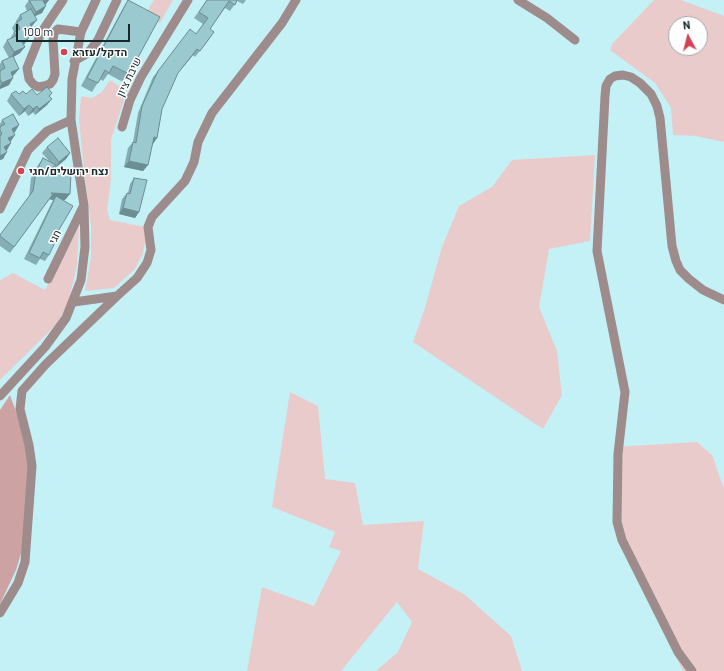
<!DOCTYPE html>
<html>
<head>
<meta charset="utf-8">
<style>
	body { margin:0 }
	#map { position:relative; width:724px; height:671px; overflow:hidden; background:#c3f1f6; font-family:Barlow,sans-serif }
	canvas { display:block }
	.north { position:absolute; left:668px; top:16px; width:40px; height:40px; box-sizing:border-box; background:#fff; border:1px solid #a3a9aa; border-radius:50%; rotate:353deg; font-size:11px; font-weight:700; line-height:16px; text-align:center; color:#18292b }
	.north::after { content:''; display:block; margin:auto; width:14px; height:18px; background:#d34355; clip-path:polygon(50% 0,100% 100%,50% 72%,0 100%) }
	.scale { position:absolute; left:16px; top:24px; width:114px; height:18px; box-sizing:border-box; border:2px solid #18292b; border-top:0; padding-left:5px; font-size:12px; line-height:14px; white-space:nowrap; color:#18292b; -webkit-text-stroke:3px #fff; paint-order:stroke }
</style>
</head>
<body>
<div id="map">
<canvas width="724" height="671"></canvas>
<div class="north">N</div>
<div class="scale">100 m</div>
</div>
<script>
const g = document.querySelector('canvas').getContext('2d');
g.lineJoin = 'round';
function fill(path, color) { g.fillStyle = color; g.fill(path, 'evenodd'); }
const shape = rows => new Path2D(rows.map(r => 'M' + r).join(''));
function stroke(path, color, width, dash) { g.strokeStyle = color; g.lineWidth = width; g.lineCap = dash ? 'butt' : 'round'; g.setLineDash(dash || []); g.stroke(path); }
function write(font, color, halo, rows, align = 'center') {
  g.font = font + ' Barlow,Heebo,sans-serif'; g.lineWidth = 3; g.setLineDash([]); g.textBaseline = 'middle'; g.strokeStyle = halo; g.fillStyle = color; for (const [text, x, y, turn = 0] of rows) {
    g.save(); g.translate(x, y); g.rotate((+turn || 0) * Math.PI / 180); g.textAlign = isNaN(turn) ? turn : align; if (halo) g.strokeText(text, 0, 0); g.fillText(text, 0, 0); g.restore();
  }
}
fill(shape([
	[154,0,173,0,160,23,145,14],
	[654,0,681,0,724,16,724,142,696,136,673,135,671,108,655,83,610,50,613,43],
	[676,24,700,24,700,48,676,48],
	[110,80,127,91,111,140,111,179,107,210,110,220,145,227,146,237,143,253,135,269,114,288,85,291,91,257,91,226,83,161,79,119,81,96,92,98,102,92],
	[595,155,590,241,549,249,539,307,557,351,562,395,543,429,413,342,424,311,442,247,459,206,492,187,512,160],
	[79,227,77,265,68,304,56,325,0,380,0,280,13,273,45,290],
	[290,392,318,406,325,479,355,483,363,525,424,521,418,569,464,594,511,636,522,671,376,671,398,652,412,622,397,602,341,671,247,671,262,587,314,606,341,551,329,547,335,532,272,507],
	[697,442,712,455,724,489,724,671,683,671,615,531,615,447]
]), '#eacbcb');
fill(shape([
	[10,395,24,434,29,473,22,550,16,570,0,604,0,410]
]), '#cda2a3');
stroke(shape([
	[63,0,41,33,27,68,29,79,33,84,38,87,44,86,50,84,53,80,55,74,53,40,54,33,58,29,81,32],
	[518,0,547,18,575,40],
	[74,61,88,53,98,40,117,0],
	[122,127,130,100,141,77,188,0],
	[0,209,28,150,47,131,71,120],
	[48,279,83,207],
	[74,302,117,296,137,278,147,263,151,250,148,227,152,217,185,181,194,162,198,142,212,113,282,23,296,0],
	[0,396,45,347,66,318,81,280,85,247,84,206,71,120,72,79,81,32,96,0],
	[0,613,18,583,25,562,32,466,29,445,20,409,22,391,46,364,117,296],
	[692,671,678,652,622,540,617,522,618,454,625,392,597,251,605,96,606,86,610,79,615,76,623,75,631,77,640,83,651,94,657,106,660,118,672,246,676,261,680,270,689,279,703,290,724,300]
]), '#9e8b8b', 9);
fill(shape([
	[29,0,49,0,45,5,42,13,35,16,32,26,31,27,33,29,28,36,29,38,24,45,20,53,13,57,14,75,12,76,9,85,0,89,0,64,2,61,9,58,3,47,7,40,10,39,14,32,12,28,16,22,16,21,20,15,27,11,25,6],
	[128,0,129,74,123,82,108,74,103,81,100,79,92,92,81,86,123,8],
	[207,0,246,0,243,4,237,1,230,11,225,8,210,29,210,38,195,57,193,55,177,74,162,109,157,138,152,144,148,165,143,171,124,167,128,148,133,142,138,113,153,77,158,71,196,34,203,24,194,18],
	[52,93,50,96,47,105,35,115,33,112,28,116,25,111,19,116,7,101,11,94,26,94,37,95],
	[2,120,19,125,14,132,3,159,0,160,0,124],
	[47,147,70,153,66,159,55,168,54,167,52,170,65,200,63,200,57,233,49,255,45,261,40,259,36,265,24,259,53,200,49,199,10,253,0,246,0,235,29,197,31,178,38,165,43,158,49,161,42,153],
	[134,178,139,212,135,218,119,214,122,199,127,193,128,193,130,184]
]), '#84aeb3');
fill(shape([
	[46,0,49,0,46,4,39,8,43,1],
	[46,6,42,13,31,18,36,12],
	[37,20,32,26,25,30,30,24],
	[33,29,28,36,22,39,26,33],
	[29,38,24,44,17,48,22,42],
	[25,47,20,53,10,59,14,52],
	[197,49,193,55,173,79,178,73],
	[19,69,14,75,6,79,11,72],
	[13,78,9,85,0,89,0,86,2,83],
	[52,99,47,105,35,115,39,109],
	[29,105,25,111,19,116,24,109],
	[37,106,33,112,28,116,33,109],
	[19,125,15,132,8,136,12,129],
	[15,135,11,141,4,145,8,138],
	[154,137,157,138,153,144,149,144],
	[11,143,7,150,0,153,4,147],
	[7,152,3,159,0,160,0,156],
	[70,153,66,159,55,168,59,162],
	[129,161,148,165,143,171,124,167],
	[51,193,70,194,65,200,54,200,56,196,53,200,49,199,10,253,49,199],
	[123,208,139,212,135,218,119,214]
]), '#6c8d92');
const building = shape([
	[29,0,46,0,43,1,46,6,36,12,29,0],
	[128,0,160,17,129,74,113,66,109,73,105,70,98,83,87,78,128,0],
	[207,0,237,0,235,5,229,1,210,29,214,32,200,51,197,49,178,73,162,109,157,138,154,137,148,165,129,161,133,142,136,143,142,106,158,71,190,29,196,34,208,18,199,12,207,0],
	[31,9,37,20,30,24,33,29,26,33,29,38,22,42,25,47,14,52,7,40,16,36,14,32,20,29,17,22,22,19,20,15,31,9],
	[13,56,19,69,11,72,13,78,2,83,0,79,0,71,5,68,2,61,13,56],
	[47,87,52,93,49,96,52,99,39,109,37,106,33,109,29,105,24,109,11,94,16,91,19,94,23,91,26,94,32,89,37,95,47,87],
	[13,114,19,125,12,129,15,135,8,138,11,143,4,147,7,152,0,156,0,136,2,134,0,130,0,127,5,124,2,120,13,114],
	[58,138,70,153,59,162,47,147,58,138],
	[43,158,56,165,49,170,67,171,71,173,70,194,51,193,53,194,14,247,0,236,0,235,33,191,36,172,43,158],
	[134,178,147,180,139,212,123,208,127,193,130,194,134,178],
	[56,196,73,206,57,233,59,234,49,255,43,252,40,258,29,253,56,196]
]);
fill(building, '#9acad0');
stroke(building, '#6c8d92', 1);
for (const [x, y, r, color] of [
	[64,52,4,"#d34355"],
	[21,171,4,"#d34355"]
]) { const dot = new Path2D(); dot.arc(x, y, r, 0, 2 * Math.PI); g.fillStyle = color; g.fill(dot); stroke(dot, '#fff', 1.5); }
write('bold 11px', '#18292b', '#fff', [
	["הדקל/עזרא",72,52],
	["נצח ירושלים/חגי",29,171]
], 'left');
write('11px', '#18292b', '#fff', [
	["שיבת ציון",129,77,-64],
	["חגי",55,237,-64]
]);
</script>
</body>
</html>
